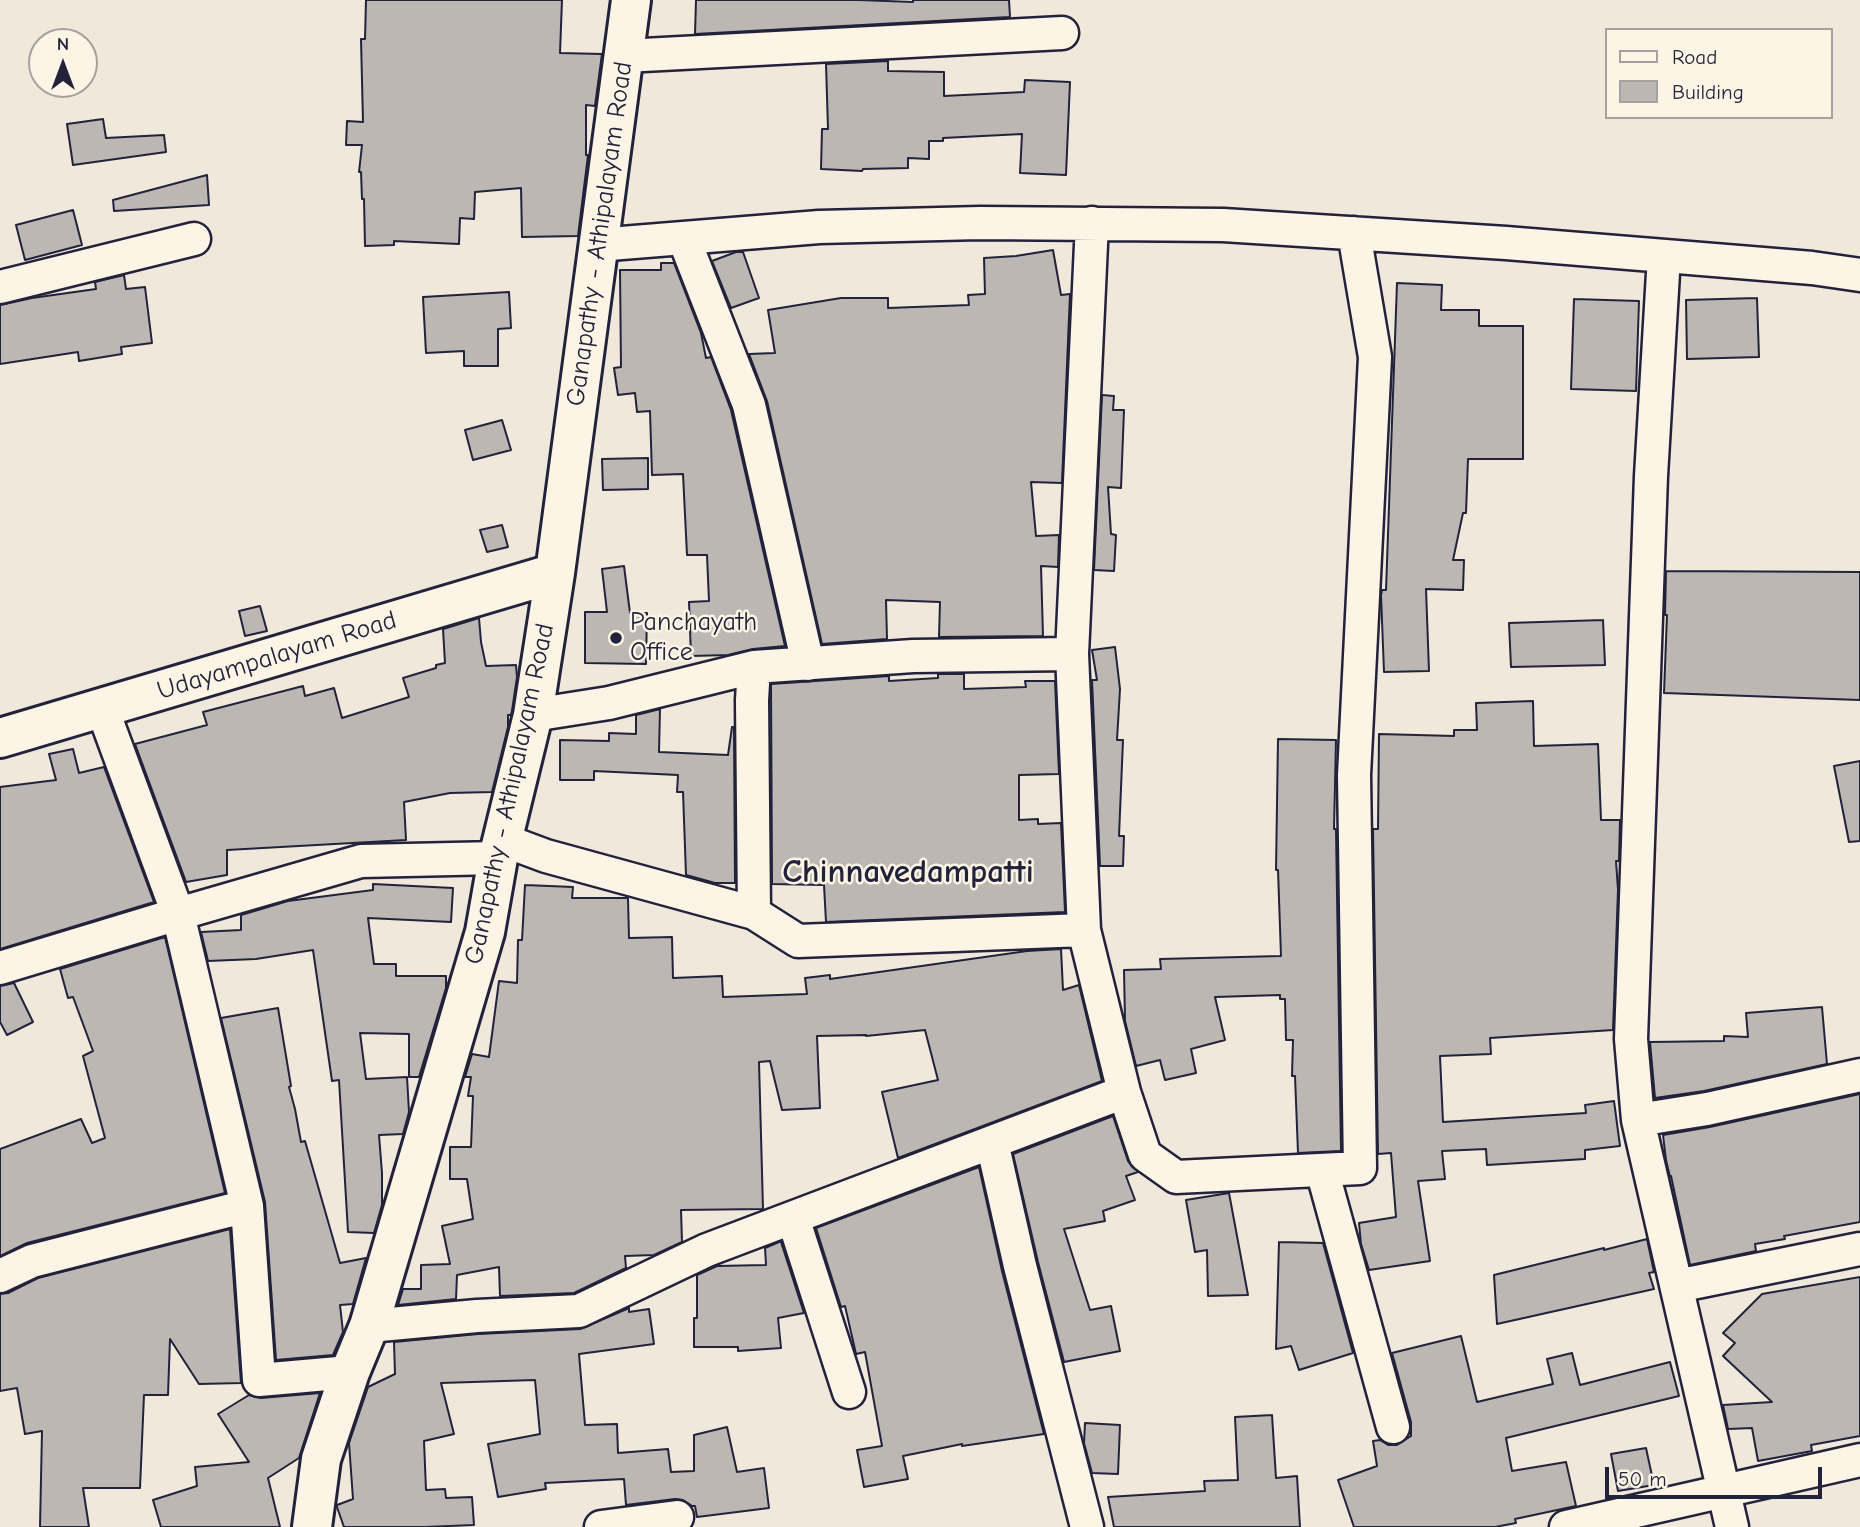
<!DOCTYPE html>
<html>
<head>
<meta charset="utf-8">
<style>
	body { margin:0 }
	#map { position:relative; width:1860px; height:1527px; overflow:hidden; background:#efe8db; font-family:"Comic Neue",sans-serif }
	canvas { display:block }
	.legend { position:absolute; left:1605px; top:28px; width:228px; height:91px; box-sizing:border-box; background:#fcf5e5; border:2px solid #a5a1a1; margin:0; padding:9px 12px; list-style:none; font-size:21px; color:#22223b }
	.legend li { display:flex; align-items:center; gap:14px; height:35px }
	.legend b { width:35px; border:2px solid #a5a1a1 }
	.north { position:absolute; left:28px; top:28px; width:70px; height:70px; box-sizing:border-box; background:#fcf5e5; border:2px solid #a5a1a1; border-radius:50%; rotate:0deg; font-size:19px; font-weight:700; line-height:28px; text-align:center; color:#22223b }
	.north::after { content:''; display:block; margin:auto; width:24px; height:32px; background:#22223b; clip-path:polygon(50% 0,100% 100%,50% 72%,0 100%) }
	.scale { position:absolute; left:1605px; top:1467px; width:217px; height:32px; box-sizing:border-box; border:4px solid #22223b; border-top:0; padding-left:9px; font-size:21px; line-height:24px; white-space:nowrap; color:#22223b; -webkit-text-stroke:5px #fcf5e5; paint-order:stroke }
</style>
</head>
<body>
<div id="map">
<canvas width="1860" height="1527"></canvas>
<ul class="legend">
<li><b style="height:9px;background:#fcf5e5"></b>Road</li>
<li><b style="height:19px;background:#bcb7b3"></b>Building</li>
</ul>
<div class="north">N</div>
<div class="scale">50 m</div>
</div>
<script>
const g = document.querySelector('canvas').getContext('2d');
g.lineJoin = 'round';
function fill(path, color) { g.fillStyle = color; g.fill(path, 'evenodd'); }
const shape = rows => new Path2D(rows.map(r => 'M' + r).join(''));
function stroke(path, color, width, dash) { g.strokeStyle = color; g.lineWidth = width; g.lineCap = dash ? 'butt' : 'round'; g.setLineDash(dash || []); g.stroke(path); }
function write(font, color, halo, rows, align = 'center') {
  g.font = font + ' "Comic Neue",sans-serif'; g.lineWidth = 5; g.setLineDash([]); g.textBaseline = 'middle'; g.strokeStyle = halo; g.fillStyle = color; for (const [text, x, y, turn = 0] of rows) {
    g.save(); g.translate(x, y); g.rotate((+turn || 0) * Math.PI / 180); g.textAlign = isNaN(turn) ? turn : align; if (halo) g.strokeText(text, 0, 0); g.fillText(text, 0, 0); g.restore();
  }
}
const building = shape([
	[366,0,562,0,560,53,602,54,595,106,586,105,586,155,588,155,578,236,522,237,521,188,475,192,474,219,460,218,459,244,394,241,394,245,365,246,364,199,362,199,361,172,359,172,362,145,346,145,347,121,363,122,361,39,365,39,366,0],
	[696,0,859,0,913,2,913,0,1009,0,1010,17,695,34,696,0],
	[888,61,888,71,944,72,944,96,1024,92,1025,80,1070,82,1066,175,1020,173,1022,134,943,138,943,141,929,141,929,159,908,158,908,168,863,169,862,171,821,169,822,129,828,129,826,64,888,61],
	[103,119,106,138,164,135,166,152,73,165,67,124,103,119],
	[207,175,209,205,114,211,113,200,207,175],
	[73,210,82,245,25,260,16,225,73,210],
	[1053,250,1061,295,1070,294,1062,483,1031,482,1036,536,1059,535,1058,567,1041,566,1043,636,939,637,940,602,886,600,887,639,822,644,767,401,749,354,775,353,768,310,841,298,888,298,888,308,969,305,968,295,985,294,984,258,1016,256,1053,250],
	[736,252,743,252,759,298,731,308,712,261,736,252],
	[661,263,674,263,701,333,706,358,711,357,731,410,785,646,753,649,728,655,691,656,689,602,709,601,707,555,687,555,683,474,652,475,650,411,637,412,635,393,618,395,614,368,621,367,620,270,661,270,661,263],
	[124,275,126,289,145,287,152,343,121,347,122,354,79,361,78,352,0,364,0,305,32,298,96,289,95,282,124,275],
	[1397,283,1442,285,1441,310,1479,310,1479,326,1523,326,1523,459,1468,459,1466,513,1463,513,1453,560,1464,560,1463,590,1426,589,1429,671,1384,672,1381,595,1382,590,1386,590,1397,283],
	[509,292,511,328,498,329,498,366,464,366,464,351,426,353,423,297,509,292],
	[1757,298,1759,357,1687,359,1686,300,1757,298],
	[1574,299,1639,301,1636,391,1571,389,1574,299],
	[1102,395,1114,396,1113,410,1124,410,1121,488,1108,487,1111,534,1116,535,1114,571,1094,570,1102,395],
	[502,420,511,450,473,460,465,430,502,420],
	[648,458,648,489,603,490,602,459,648,458],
	[502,525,508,547,487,552,480,530,502,525],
	[624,566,630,613,647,613,646,664,585,663,585,612,607,612,602,569,624,566],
	[1666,571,1860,572,1860,700,1664,693,1667,615,1665,615,1666,571],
	[260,606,267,631,245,636,239,611,260,606],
	[479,618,481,642,486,666,516,665,517,677,512,711,511,715,508,715,508,727,492,792,450,793,404,802,406,840,227,850,227,875,186,882,135,744,207,725,203,712,303,686,305,696,334,688,342,718,409,697,403,678,436,668,436,665,445,663,443,629,479,618],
	[1603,620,1605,665,1511,667,1509,623,1603,620],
	[1115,647,1120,689,1117,740,1123,740,1119,836,1124,836,1123,866,1100,866,1092,680,1097,680,1092,650,1115,647],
	[938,674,964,674,964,689,1026,687,1025,681,1055,681,1059,774,1019,775,1019,820,1038,819,1038,824,1061,823,1065,912,826,922,824,885,772,884,771,684,889,676,889,681,938,678,938,674],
	[1533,701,1534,746,1598,744,1601,820,1620,820,1619,861,1616,861,1618,890,1613,1030,1490,1038,1491,1054,1440,1056,1443,1122,1586,1113,1585,1105,1614,1101,1620,1146,1585,1150,1585,1159,1487,1165,1486,1149,1442,1151,1445,1179,1418,1181,1430,1261,1369,1270,1361,1244,1359,1223,1396,1217,1391,1153,1378,1154,1373,829,1378,829,1379,734,1454,736,1454,730,1477,730,1476,703,1533,701],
	[660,709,659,752,728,755,732,727,734,727,735,883,715,883,686,875,683,792,677,792,678,775,594,771,594,780,560,780,560,740,609,741,609,733,636,734,636,715,660,709],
	[1278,739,1336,740,1334,829,1336,829,1341,1151,1298,1153,1295,1076,1292,1076,1293,1040,1286,1040,1285,999,1280,999,1280,995,1215,997,1225,1040,1191,1049,1196,1073,1165,1080,1160,1060,1136,1066,1125,1021,1124,970,1161,969,1160,959,1281,956,1278,870,1276,870,1278,739],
	[73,749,79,773,104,767,154,902,0,949,0,787,56,780,49,754,73,749],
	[1860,761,1860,841,1849,842,1834,766,1860,761],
	[373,884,453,888,451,922,368,918,374,964,396,964,396,976,446,976,446,988,419,1077,409,1077,409,1034,360,1033,366,1079,407,1077,409,1112,403,1134,379,1135,382,1173,382,1205,374,1233,348,1232,339,1080,332,1081,313,950,256,959,208,961,201,932,241,930,241,915,288,901,373,890,373,884],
	[525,885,573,887,572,898,628,898,629,938,672,937,673,978,722,976,723,997,807,994,805,978,830,975,830,979,1027,951,1061,949,1063,990,1079,985,1102,1081,898,1158,882,1092,938,1080,925,1030,866,1036,866,1035,817,1036,820,1108,782,1110,770,1061,759,1062,763,1209,681,1210,682,1242,654,1255,625,1256,626,1268,574,1293,500,1296,499,1267,457,1275,456,1299,398,1305,403,1289,421,1289,421,1265,450,1264,442,1226,473,1219,467,1179,450,1179,450,1147,471,1147,473,1096,468,1096,471,1077,465,1077,472,1054,489,1057,499,981,517,983,518,940,522,940,525,885],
	[165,937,225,1193,27,1243,0,1256,0,1149,81,1119,92,1143,105,1138,83,1056,93,1051,73,997,68,998,60,969,165,937],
	[14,983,33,1022,7,1035,0,1022,0,986,14,983],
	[1822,1007,1827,1064,1704,1091,1655,1098,1650,1042,1724,1041,1724,1036,1748,1037,1746,1013,1822,1007],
	[278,1008,291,1086,289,1087,295,1109,301,1142,305,1141,340,1263,366,1258,353,1304,340,1305,343,1332,333,1355,276,1360,265,1202,221,1018,278,1008],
	[1860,1094,1860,1222,1784,1236,1785,1239,1755,1244,1756,1251,1690,1265,1671,1176,1670,1177,1666,1160,1663,1135,1710,1127,1860,1094],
	[1113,1116,1128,1161,1138,1172,1126,1176,1135,1200,1103,1211,1105,1221,1064,1229,1090,1310,1111,1306,1120,1351,1064,1362,1038,1262,1013,1154,1113,1116],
	[979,1167,1002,1271,1044,1434,962,1446,962,1444,903,1456,908,1479,864,1487,857,1450,882,1446,865,1352,856,1354,845,1306,841,1307,816,1228,979,1167],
	[1229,1193,1248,1295,1208,1296,1207,1250,1195,1252,1186,1200,1229,1193],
	[230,1229,241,1383,199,1384,170,1339,168,1395,144,1395,140,1488,83,1488,89,1527,40,1527,42,1431,25,1434,17,1388,0,1391,0,1294,8,1293,38,1278,230,1229],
	[1647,1239,1654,1272,1649,1273,1654,1289,1497,1324,1494,1275,1604,1248,1604,1250,1647,1239],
	[779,1242,781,1242,804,1313,778,1318,781,1348,738,1351,738,1347,694,1347,694,1318,697,1318,697,1275,717,1266,766,1265,765,1248,779,1242],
	[1279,1242,1323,1243,1353,1353,1299,1370,1291,1346,1276,1349,1279,1242],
	[1860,1277,1860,1436,1811,1445,1812,1451,1758,1461,1752,1428,1728,1429,1723,1405,1772,1402,1723,1356,1735,1343,1723,1333,1762,1294,1860,1277],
	[629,1308,629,1312,649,1309,654,1344,579,1354,585,1425,617,1424,618,1453,668,1449,671,1472,694,1471,694,1435,727,1427,737,1472,764,1468,769,1508,697,1517,695,1506,692,1506,683,1500,675,1499,626,1505,624,1479,545,1483,546,1489,498,1497,488,1444,540,1434,535,1380,441,1383,454,1434,424,1441,426,1490,445,1489,446,1498,472,1497,474,1525,425,1527,344,1527,337,1507,337,1505,353,1499,349,1443,368,1387,395,1374,394,1342,478,1334,580,1329,629,1308],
	[1461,1336,1477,1402,1553,1384,1547,1359,1572,1353,1580,1385,1670,1362,1679,1396,1506,1438,1512,1471,1566,1462,1576,1506,1515,1519,1516,1523,1495,1527,1354,1527,1338,1480,1377,1466,1373,1441,1380,1440,1388,1445,1397,1445,1411,1436,1411,1422,1392,1353,1461,1336],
	[320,1393,299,1458,268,1478,280,1527,161,1527,153,1500,197,1486,195,1467,249,1462,218,1414,249,1395,261,1398,320,1393],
	[1272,1415,1276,1478,1297,1476,1300,1527,1114,1527,1108,1497,1205,1491,1204,1481,1238,1480,1235,1417,1272,1415],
	[1085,1423,1120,1425,1118,1474,1092,1473,1084,1443,1085,1423],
	[1646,1448,1654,1485,1618,1491,1611,1454,1646,1448]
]);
fill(building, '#bcb7b3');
stroke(building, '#22223b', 2);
const street = shape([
	[624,56,1062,33],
	[684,239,749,405,808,664],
	[597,245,819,227,980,223,1223,225,1506,243,1812,268,1860,275],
	[0,287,194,239],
	[1072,654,1092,223],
	[102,708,178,914,247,1206,259,1380,350,1372],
	[533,715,609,703,754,667],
	[754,913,798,941,1084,930],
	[0,968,178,914,361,861,498,858],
	[1124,1092,1145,1155,1176,1177,1360,1168,1354,775,1375,357,1354,233],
	[1638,1120,1631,1039,1651,476,1664,256],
	[992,1142,1020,1266,1087,1527],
	[1322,1170,1393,1427],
	[793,1218,849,1392],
	[0,1276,32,1261,247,1206],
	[1677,1286,1860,1249],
	[369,1326,477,1316,579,1311,707,1250,1124,1092,1084,930,1072,654,913,656,754,667,752,700,754,913,546,856,503,840],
	[601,1527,677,1517],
	[1566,1527,1860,1460],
	[1732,1527,1638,1120,1707,1109,1860,1075]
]);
const secondary = shape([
	[0,738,555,573],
	[312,1527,321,1459,350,1372,369,1326,485,932,498,858,533,715,555,573,631,0]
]);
stroke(street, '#22223b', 37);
stroke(secondary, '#22223b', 44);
stroke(street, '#fcf5e5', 32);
stroke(secondary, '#fcf5e5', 38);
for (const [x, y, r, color] of [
	[616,638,7,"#22223b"]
]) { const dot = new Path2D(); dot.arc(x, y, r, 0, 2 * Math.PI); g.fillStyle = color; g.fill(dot); stroke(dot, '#fcf5e5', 2.5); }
write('26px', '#22223b', '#fcf5e5', [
	["Ganapathy - Athipalayam Road",600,234,-82],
	["Udayampalayam Road",277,656,-17],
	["Ganapathy - Athipalayam Road",510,794,-78]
]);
write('26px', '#22223b', '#fcf5e5', [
	["Panchayath",630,623],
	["Office",630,653]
], 'left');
write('bold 33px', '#22223b', '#fcf5e5', [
	["Chinnavedampatti",908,873]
]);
</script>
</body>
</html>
